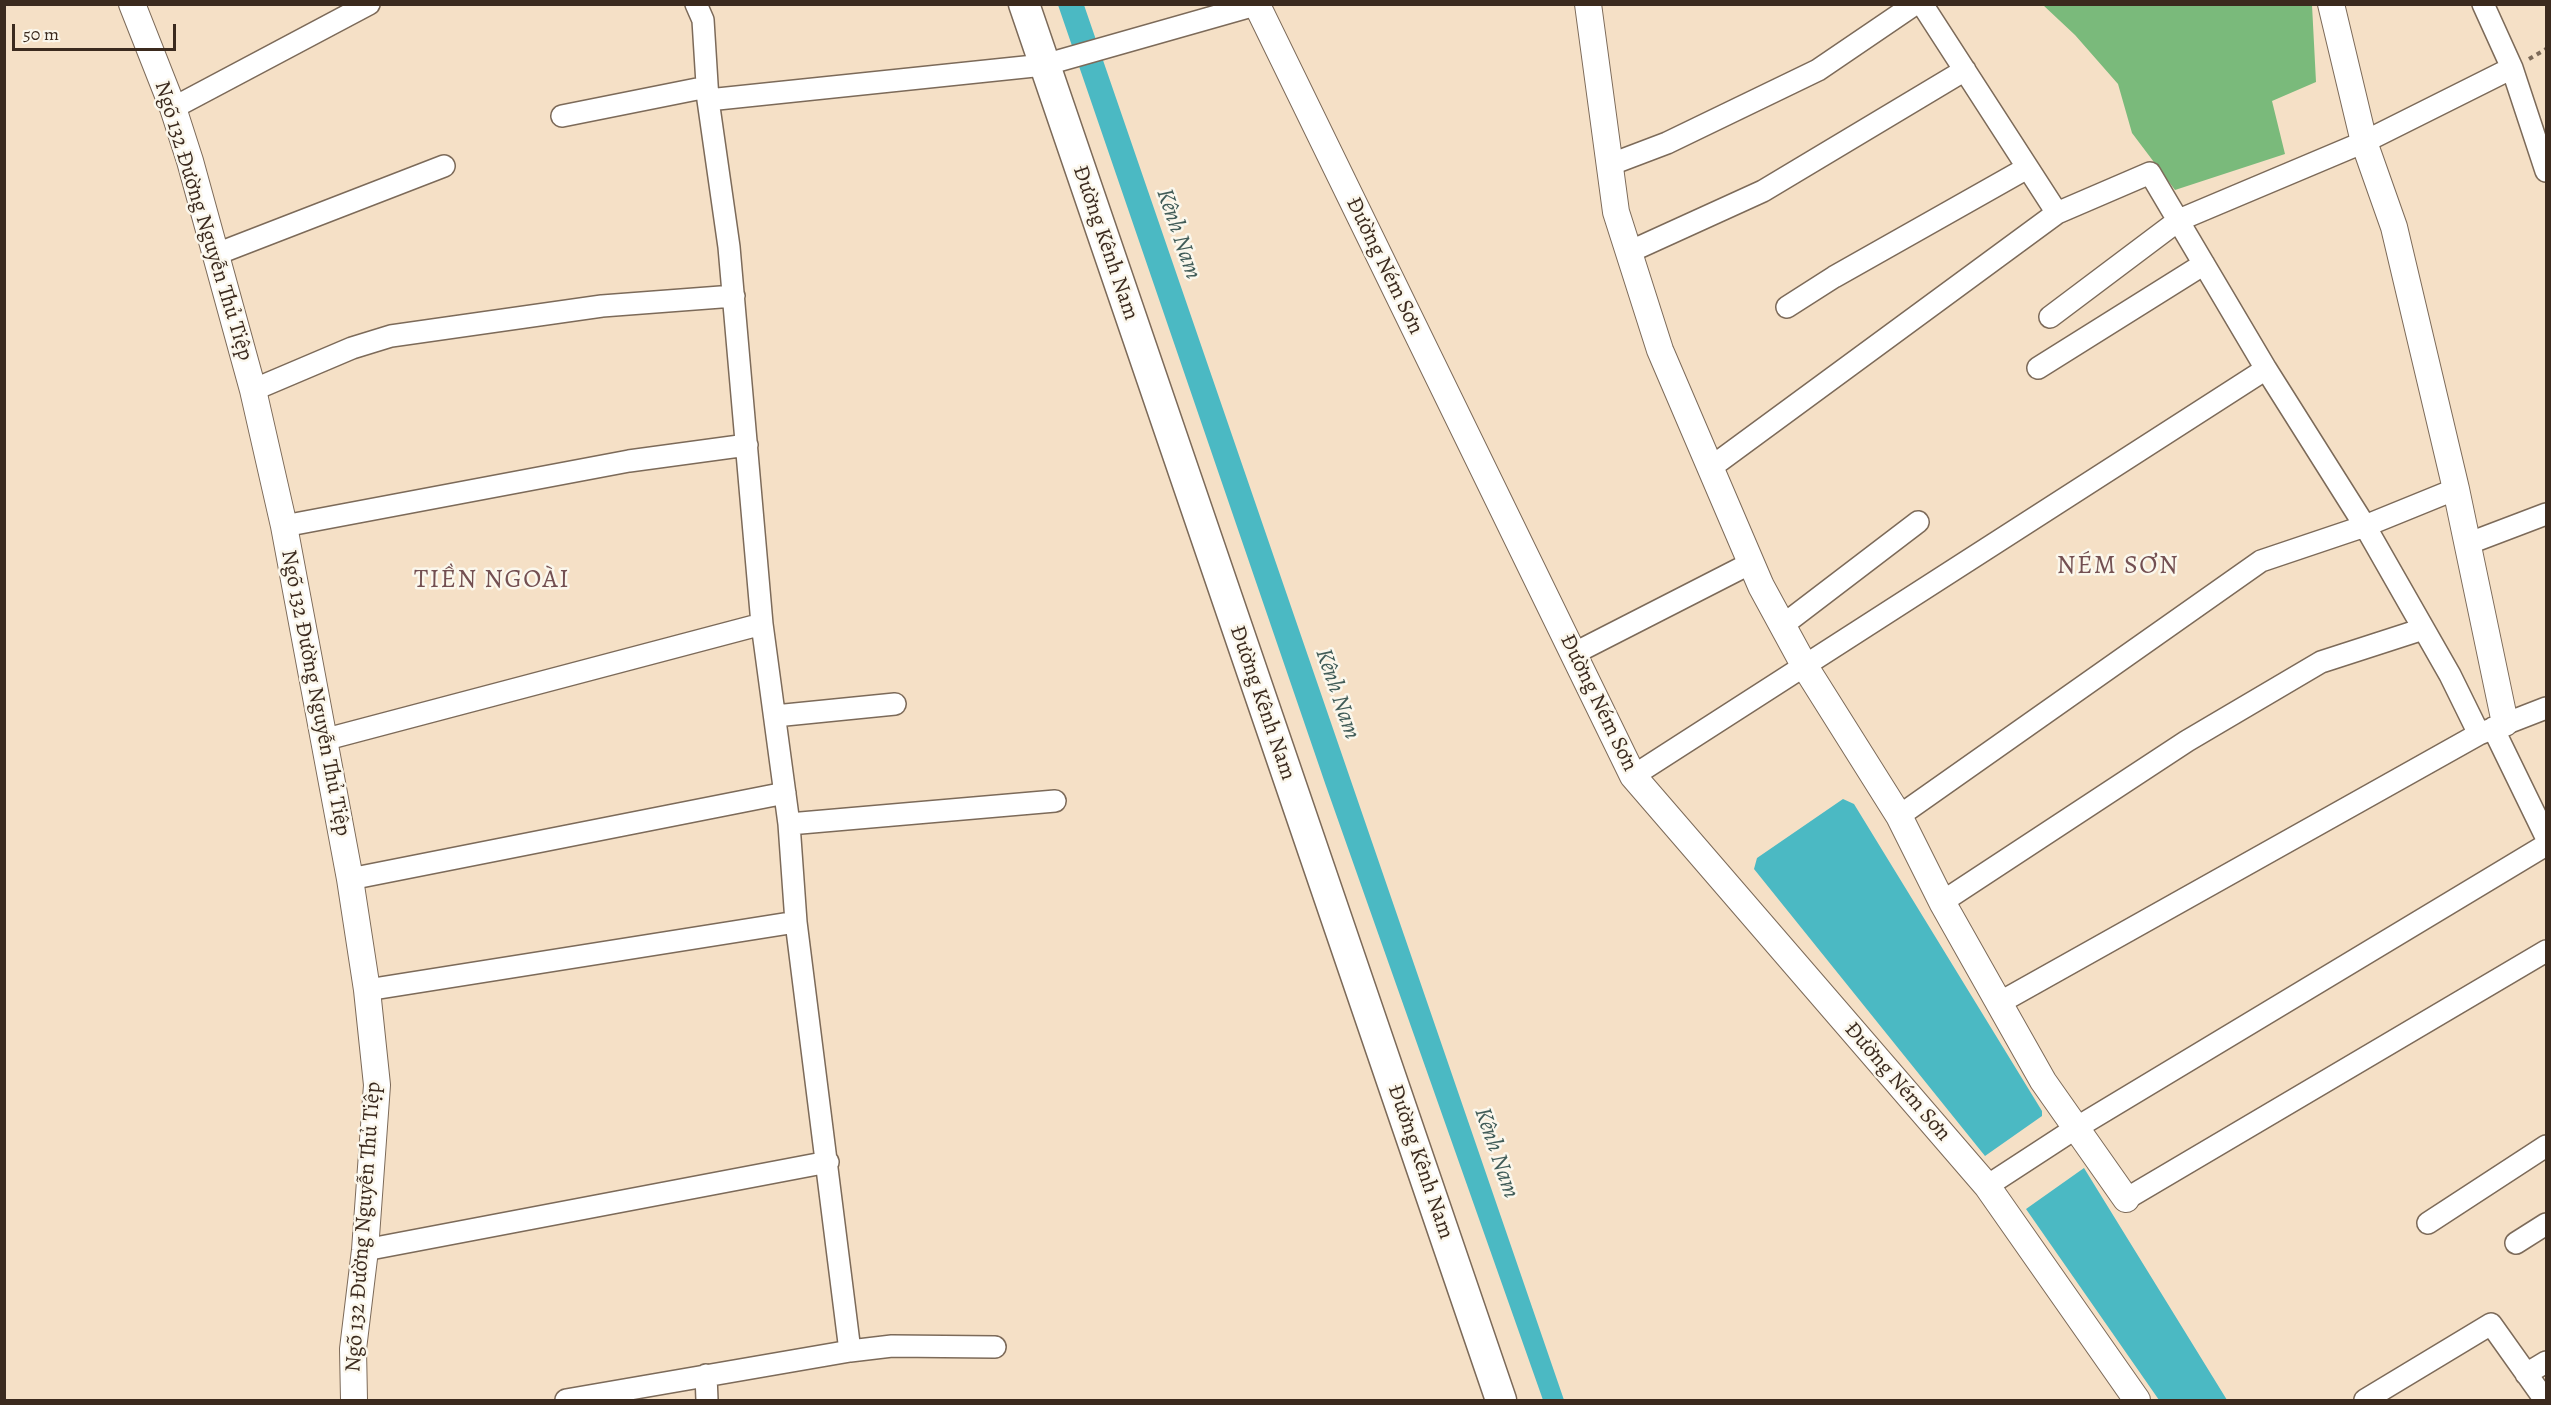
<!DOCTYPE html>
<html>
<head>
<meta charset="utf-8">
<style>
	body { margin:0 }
	#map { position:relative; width:2551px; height:1405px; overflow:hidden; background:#f5e0c6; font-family:Alegreya,serif }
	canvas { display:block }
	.frame { position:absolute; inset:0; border:6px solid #3b2a1e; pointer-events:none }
	.scale { position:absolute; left:12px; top:24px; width:164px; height:27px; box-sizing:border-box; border:3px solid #3b2a1e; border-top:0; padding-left:8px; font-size:18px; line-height:21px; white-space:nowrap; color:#3b2a1e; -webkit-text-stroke:4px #fbf7ec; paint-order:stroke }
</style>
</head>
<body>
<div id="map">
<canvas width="2551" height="1405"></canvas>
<div class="frame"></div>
<div class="scale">50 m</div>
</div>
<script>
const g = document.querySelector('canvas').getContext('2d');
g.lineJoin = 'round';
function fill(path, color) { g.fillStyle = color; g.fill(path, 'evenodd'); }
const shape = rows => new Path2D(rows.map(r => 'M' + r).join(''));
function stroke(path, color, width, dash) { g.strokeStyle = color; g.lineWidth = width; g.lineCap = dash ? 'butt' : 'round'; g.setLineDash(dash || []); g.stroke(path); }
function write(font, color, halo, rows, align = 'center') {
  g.font = font + ' Alegreya,serif'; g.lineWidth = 5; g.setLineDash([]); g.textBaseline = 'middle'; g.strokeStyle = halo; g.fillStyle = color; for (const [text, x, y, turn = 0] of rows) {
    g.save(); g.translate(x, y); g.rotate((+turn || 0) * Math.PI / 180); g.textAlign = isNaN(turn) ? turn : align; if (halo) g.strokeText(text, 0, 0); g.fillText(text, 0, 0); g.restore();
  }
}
fill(shape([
	[2043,5,2312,5,2316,82,2272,101,2285,154,2175,190,2132,133,2118,84,2075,35]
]), '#7aba7b');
fill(shape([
	[1058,5,1084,5,1564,1400,1543,1400,1326,786],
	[1843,799,1854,804,2042,1111,2042,1116,1985,1156,1754,869,1757,858],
	[2084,1168,2227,1400,2159,1400,2026,1209]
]), '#4bb9c3');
const minor = shape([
	[696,4,703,20,708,100,729,247,762,624,789,824,796,922,850,1351],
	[1922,4,2057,213],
	[2483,4,2512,68,2546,171],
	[708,100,1044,65,1259,4],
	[173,108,369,4],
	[562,116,707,87],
	[1609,165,1667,143,1818,70,1915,4],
	[1629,252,1763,191,1965,70],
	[214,255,444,166],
	[1787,307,1834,277,2027,168],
	[2050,317,2179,220,2364,142,2512,68],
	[2038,368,2204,264],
	[253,390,352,348,391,336,602,306,734,296],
	[1710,468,2057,213,2150,173,2266,369,2365,526,2450,675,2479,734],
	[284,526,629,461,747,445],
	[2467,544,2546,514],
	[1783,625,1918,522],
	[1573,654,1751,563],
	[775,716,895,704],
	[2493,728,2546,837],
	[323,740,762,624],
	[1633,776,2266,369],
	[1899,816,2261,561,2365,526,2456,489],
	[789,824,1055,801],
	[350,879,785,793],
	[1942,902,2187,741,2321,662,2423,629],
	[367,990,796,922],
	[1999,1003,2479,734,2546,708],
	[1987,1186,2076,1128,2546,845],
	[2126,1199,2546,951],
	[2428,1223,2546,1146],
	[2516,1243,2546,1224],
	[365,1250,828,1162],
	[2526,1374,2546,1362],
	[706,1375,707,1400],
	[566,1400,850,1351,892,1346,995,1347],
	[2365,1400,2491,1324,2545,1400]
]);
const tertiary = shape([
	[132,4,173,108,190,161,253,390,284,526,350,879,367,990,377,1085,365,1250,353,1349,354,1400],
	[1588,4,1616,212,1660,350,1761,586,1804,665,1899,816,1942,902,2043,1081,2126,1199],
	[2331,4,2364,142,2394,227,2456,489,2505,723],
	[1257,5,1633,776,1987,1186,2137,1400]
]);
const secondary = shape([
	[1024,4,1501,1400]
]);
stroke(minor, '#7c6a59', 24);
stroke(tertiary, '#7c6a59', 28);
stroke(secondary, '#7c6a59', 33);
stroke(shape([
	[2529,59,2546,49]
]), '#7c6a59', 4, [4.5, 4.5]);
stroke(minor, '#fff', 21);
stroke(tertiary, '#fff', 26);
stroke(secondary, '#fff', 30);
write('22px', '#3b2a1e', '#fbf7ec', [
	["Ngõ 132 Đường Nguyễn Thủ Tiệp",203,221,73],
	["Đường Kênh Nam",1105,243,71],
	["Đường Ném Sơn",1384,266,64],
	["Ngõ 132 Đường Nguyễn Thủ Tiệp",315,693,79],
	["Đường Kênh Nam",1262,703,71],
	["Đường Ném Sơn",1598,703,64],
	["Đường Ném Sơn",1897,1082,49],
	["Đường Kênh Nam",1420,1162,71],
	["Ngõ 132 Đường Nguyễn Thủ Tiệp",364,1227,-86]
]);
write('italic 24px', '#415c58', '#fbf7ec', [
	["Kênh Nam",1178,234,71],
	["Kênh Nam",1337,694,71],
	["Kênh Nam",1496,1153,71]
]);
g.letterSpacing = '1.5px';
write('26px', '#734f51', '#fbf7ec', [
	["NÉM SƠN",2118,567],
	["TIỀN NGOÀI",492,581]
]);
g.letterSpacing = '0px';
</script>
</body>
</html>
